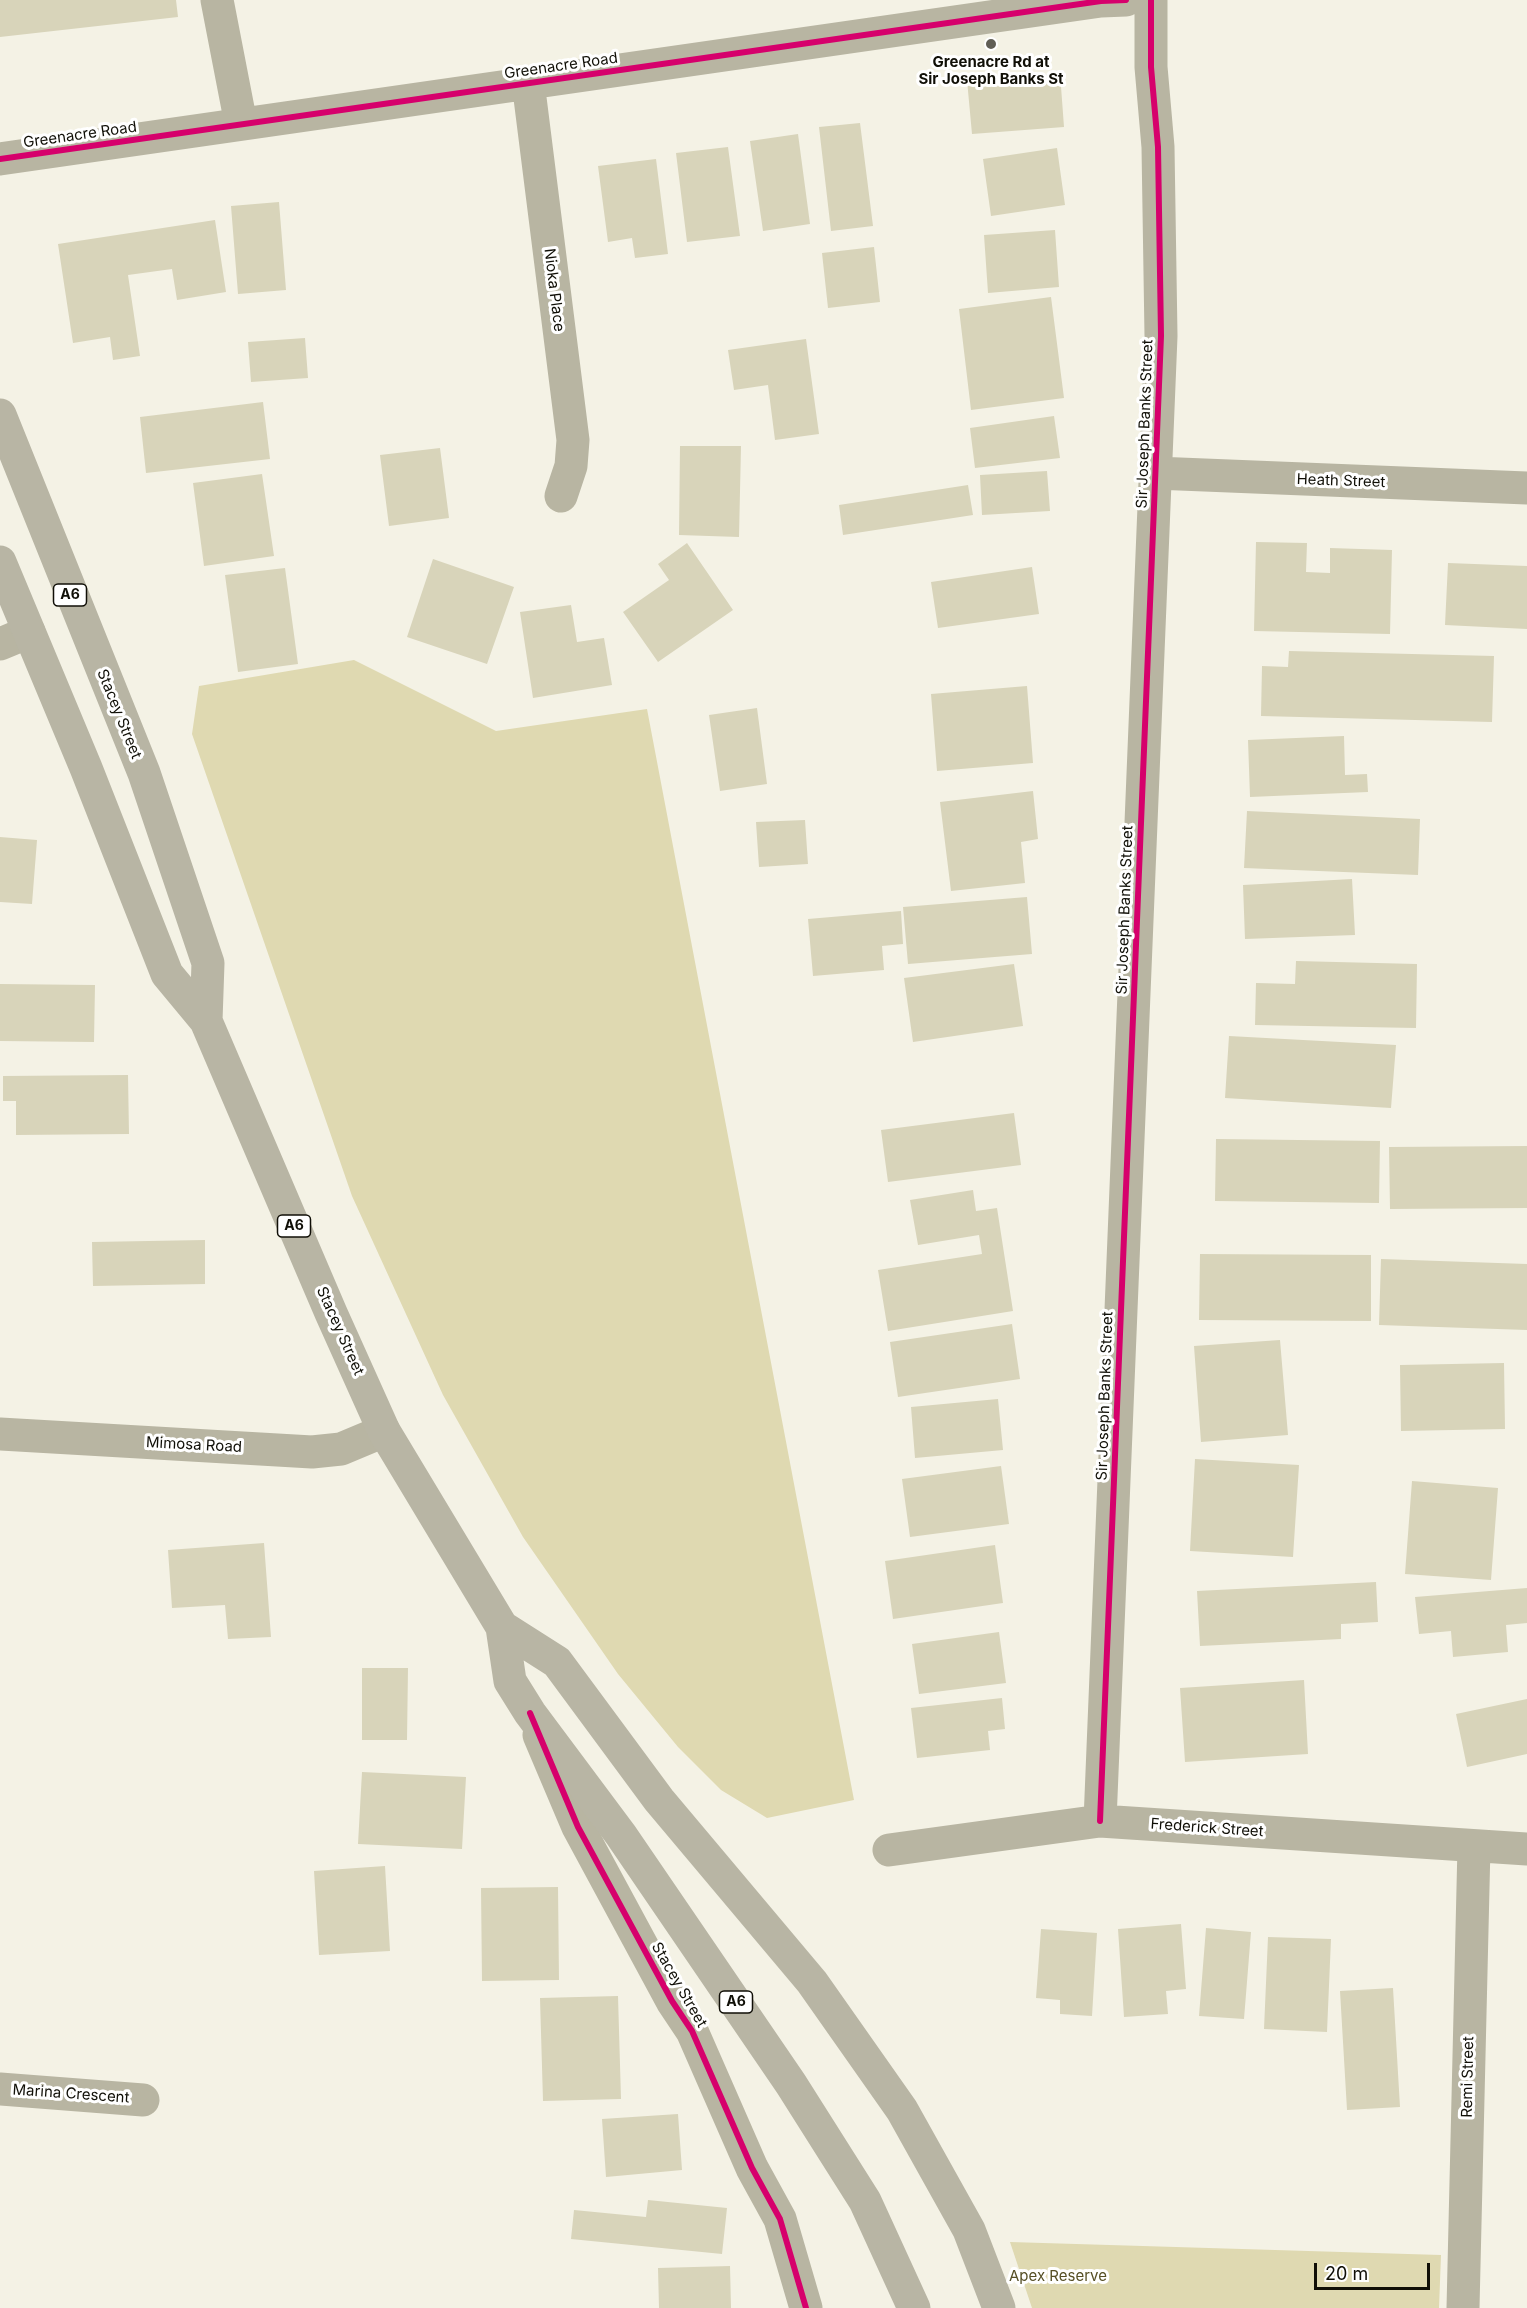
<!DOCTYPE html>
<html>
<head>
<meta charset="utf-8">
<style>
	body { margin:0 }
	#map { position:relative; width:1527px; height:2308px; overflow:hidden; background:#f4f2e5; font-family:Inter,sans-serif }
	canvas { display:block }
	.scale { position:absolute; left:1314px; top:2263px; width:116px; height:27px; box-sizing:border-box; border:3px solid #100f07; border-top:0; padding-left:8px; font-size:18px; line-height:21px; white-space:nowrap; color:#100f07; -webkit-text-stroke:4px #fff; paint-order:stroke }
</style>
</head>
<body>
<div id="map">
<canvas width="1527" height="2308"></canvas>
<div class="scale">20 m</div>
</div>
<script>
const g = document.querySelector('canvas').getContext('2d');
g.lineJoin = 'round';
function fill(path, color) { g.fillStyle = color; g.fill(path, 'evenodd'); }
const shape = rows => new Path2D(rows.map(r => 'M' + r).join(''));
function stroke(path, color, width, dash) { g.strokeStyle = color; g.lineWidth = width; g.lineCap = dash ? 'butt' : 'round'; g.setLineDash(dash || []); g.stroke(path); }
function write(font, color, halo, rows, align = 'center') {
  g.font = font + ' Inter,sans-serif'; g.lineWidth = 6; g.setLineDash([]); g.textBaseline = 'middle'; g.strokeStyle = halo; g.fillStyle = color; for (const [text, x, y, turn = 0] of rows) {
    g.save(); g.translate(x, y); g.rotate((+turn || 0) * Math.PI / 180); g.textAlign = isNaN(turn) ? turn : align; if (halo) g.strokeText(text, 0, 0); g.fillText(text, 0, 0); g.restore();
  }
}
fill(shape([
	[354,660,496,731,647,709,854,1800,767,1818,721,1790,678,1747,618,1674,523,1537,443,1395,352,1196,192,734,199,686],
	[1010,2242,1441,2255,1439,2308,1032,2308]
]), '#dfd9b1');
fill(shape([
	[0,0,176,0,178,17,0,37],
	[1060,73,1064,127,972,134,967,80],
	[860,123,873,226,831,231,819,127],
	[798,134,810,224,763,231,750,141],
	[728,147,740,236,687,242,676,153],
	[1057,148,1065,205,991,216,983,159],
	[656,159,668,254,635,258,632,238,608,242,598,166],
	[279,202,286,290,238,294,231,206],
	[215,220,226,292,177,300,172,269,128,275,140,356,113,360,110,337,73,343,58,244],
	[1055,230,1059,287,988,293,984,235],
	[874,247,880,302,828,308,822,253],
	[1051,297,1064,398,971,410,959,309],
	[305,338,308,378,251,382,248,342],
	[806,339,819,434,775,440,768,385,734,390,728,350],
	[263,402,270,459,146,473,140,417],
	[1054,416,1060,458,975,468,970,428],
	[680,446,741,446,739,537,679,535],
	[440,448,449,518,389,526,380,455],
	[1047,471,1050,511,982,515,980,475],
	[262,474,274,556,204,566,193,483],
	[968,485,973,515,843,535,839,505],
	[1256,542,1307,543,1306,572,1330,573,1330,548,1392,550,1390,634,1254,631],
	[687,543,733,610,658,662,623,612,669,580,658,564],
	[433,559,514,587,487,664,407,637],
	[1448,563,1527,566,1527,629,1445,625],
	[1032,567,1039,614,938,628,931,582],
	[285,568,298,664,238,672,225,575],
	[571,605,577,642,604,638,612,685,533,698,520,612],
	[1289,651,1494,656,1492,722,1261,716,1262,666,1288,667],
	[1027,686,1033,763,937,771,931,694],
	[757,708,767,784,720,791,709,715],
	[1344,736,1345,775,1367,774,1368,792,1250,797,1248,740],
	[1033,791,1038,839,1021,842,1025,883,951,891,940,802],
	[1247,811,1420,819,1418,875,1244,868],
	[805,820,808,864,759,867,756,822],
	[0,837,37,840,32,904,0,902],
	[1352,879,1355,935,1245,939,1243,885],
	[1027,897,1032,954,908,964,903,907],
	[901,911,903,944,882,946,884,970,813,976,808,919],
	[1296,961,1417,964,1416,1028,1255,1025,1256,983,1295,984],
	[1014,964,1023,1026,913,1042,904,978],
	[0,984,95,985,94,1042,0,1041],
	[1229,1036,1396,1045,1391,1108,1225,1098],
	[128,1075,129,1134,16,1135,16,1101,3,1101,3,1076],
	[1014,1113,1021,1165,888,1182,881,1130],
	[1216,1139,1380,1141,1379,1203,1215,1201],
	[1527,1146,1527,1208,1390,1209,1389,1147],
	[973,1190,976,1211,997,1208,1013,1311,888,1331,878,1270,982,1254,979,1235,918,1245,910,1200],
	[205,1240,205,1284,93,1286,92,1242],
	[1200,1254,1371,1255,1371,1321,1199,1320],
	[1381,1259,1527,1264,1527,1330,1379,1325],
	[1012,1324,1020,1379,898,1397,890,1342],
	[1280,1340,1288,1435,1201,1442,1194,1346],
	[1504,1363,1505,1429,1401,1431,1400,1365],
	[998,1399,1003,1450,915,1458,911,1407],
	[1195,1459,1299,1465,1293,1557,1190,1551],
	[1001,1466,1009,1524,910,1537,902,1479],
	[1412,1481,1498,1488,1491,1580,1405,1574],
	[264,1543,271,1637,228,1639,225,1605,172,1608,168,1550],
	[995,1545,1003,1603,893,1619,885,1561],
	[1376,1582,1378,1622,1341,1624,1341,1639,1200,1646,1197,1591],
	[1527,1588,1527,1623,1506,1625,1508,1652,1453,1657,1451,1631,1419,1634,1415,1597],
	[999,1632,1006,1683,919,1694,912,1644],
	[362,1668,408,1668,407,1740,362,1740],
	[1304,1680,1308,1754,1185,1762,1180,1688],
	[1002,1698,1005,1729,988,1731,990,1750,917,1758,911,1708],
	[1527,1699,1527,1754,1467,1767,1456,1714],
	[362,1772,466,1777,462,1849,358,1844],
	[385,1866,390,1951,319,1955,314,1871],
	[558,1887,559,1980,482,1981,481,1888],
	[1181,1924,1186,1989,1166,1991,1168,2014,1124,2017,1118,1929],
	[1206,1928,1251,1932,1244,2019,1199,2016],
	[1041,1929,1097,1933,1092,2016,1060,2014,1060,2000,1036,1998],
	[1268,1937,1331,1939,1327,2032,1264,2029],
	[1393,1988,1400,2107,1347,2110,1340,1991],
	[618,1996,621,2099,543,2101,540,1998],
	[678,2114,682,2170,606,2177,602,2119],
	[648,2200,727,2208,722,2254,571,2239,574,2210,646,2217],
	[730,2266,731,2308,659,2308,658,2268]
]), '#d8d4ba');
stroke(shape([
	[217,0,241,124],
	[528,82,573,440,571,466,561,496],
	[0,159,1101,1,1126,0],
	[1155,473,1527,488],
	[0,644,29,632],
	[0,1434,312,1452,341,1449,384,1431],
	[539,1735,578,1827,672,2001,692,2031,752,2168,780,2219,806,2308],
	[1100,1821,1161,336,1158,147,1151,67,1151,0],
	[889,1850,1100,1821,1527,1849],
	[0,2089,143,2100],
	[1463,2308,1474,1846]
]), '#b8b5a2', 33);
stroke(shape([
	[0,415,144,773,208,963,206,1021],
	[0,562,86,768,167,974,206,1021,331,1313,384,1431,502,1627,510,1681,530,1713,621,1835,791,2084,865,2201,914,2308],
	[502,1627,557,1662,659,1800,812,1982,902,2110,969,2230,999,2308]
]), '#b8b5a4', 33);
stroke(shape([
	[0,159,1101,1,1126,0],
	[530,1713,578,1827,672,2001,692,2031,752,2168,780,2219,806,2308],
	[1100,1821,1161,336,1158,147,1151,67,1151,0]
]), '#d6006c', 6);
for (const [x, y, r, color] of [
	[991,44,6,"#605e55"]
]) { const dot = new Path2D(); dot.arc(x, y, r, 0, 2 * Math.PI); g.fillStyle = color; g.fill(dot); stroke(dot, '#fff', 2); }
for (const [x, y, w] of [
	[70,595,33],
	[294,1226,33],
	[736,2002,33]
]) { const box = new Path2D(); box.roundRect(x - w / 2, y - 11, w, 22, 4.5); g.fillStyle = '#fff'; g.fill(box); stroke(box, '#100f07', 1.5); }
write('bold 14px', '#100f07', null, [
	["A6",70,595],
	["A6",294,1226],
	["A6",736,2002]
]);
write('bold 15px', '#100f07', '#fff', [
	["Greenacre Rd at",991,62],
	["Sir Joseph Banks St",991,79]
]);
write('15px', '#100f07', '#fff', [
	["Greenacre Road",561,66,-8],
	["Greenacre Road",80,135,-8],
	["Nioka Place",554,290,83],
	["Sir Joseph Banks Street",1145,424,-88],
	["Heath Street",1341,481,2],
	["Stacey Street",119,714,68],
	["Sir Joseph Banks Street",1125,910,-88],
	["Stacey Street",340,1331,66],
	["Sir Joseph Banks Street",1105,1396,-88],
	["Mimosa Road",194,1445,3],
	["Frederick Street",1207,1828,4],
	["Stacey Street",679,1985,60],
	["Remi Street",1468,2077,-89],
	["Marina Crescent",71,2094,4]
]);
write('15px', '#564f25', '#fff', [
	["Apex Reserve",1058,2276]
]);
</script>
</body>
</html>
